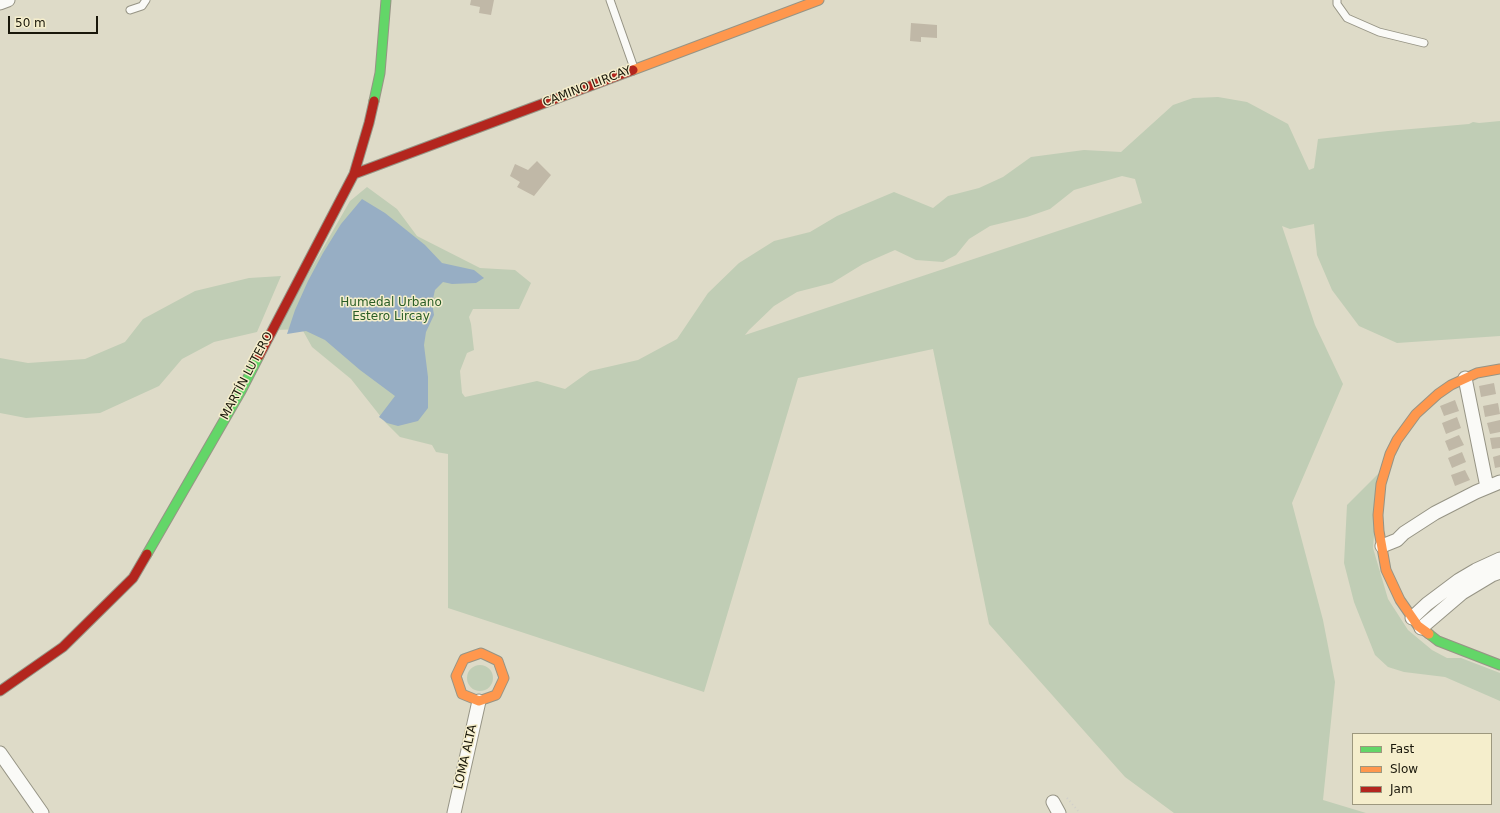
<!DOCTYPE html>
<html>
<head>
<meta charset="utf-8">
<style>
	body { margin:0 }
	#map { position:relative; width:1500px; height:813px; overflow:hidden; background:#dedbc8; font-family:"DejaVu Sans",sans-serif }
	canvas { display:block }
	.legend { position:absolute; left:1352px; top:733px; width:140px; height:72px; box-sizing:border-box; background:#f5eecc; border:1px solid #9d987e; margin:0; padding:5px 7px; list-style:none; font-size:12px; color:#19170a }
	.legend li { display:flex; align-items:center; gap:8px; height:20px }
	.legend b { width:20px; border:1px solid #9d987e }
	.scale { position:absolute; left:8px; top:16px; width:90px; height:18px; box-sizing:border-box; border:2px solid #19170a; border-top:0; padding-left:5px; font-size:12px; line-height:14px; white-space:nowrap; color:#19170a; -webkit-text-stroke:3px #f5eecc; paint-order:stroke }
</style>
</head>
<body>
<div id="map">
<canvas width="1500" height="813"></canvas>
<ul class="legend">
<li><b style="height:5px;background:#63d668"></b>Fast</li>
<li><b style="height:5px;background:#ff974d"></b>Slow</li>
<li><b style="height:5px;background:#b3261e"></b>Jam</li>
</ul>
<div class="scale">50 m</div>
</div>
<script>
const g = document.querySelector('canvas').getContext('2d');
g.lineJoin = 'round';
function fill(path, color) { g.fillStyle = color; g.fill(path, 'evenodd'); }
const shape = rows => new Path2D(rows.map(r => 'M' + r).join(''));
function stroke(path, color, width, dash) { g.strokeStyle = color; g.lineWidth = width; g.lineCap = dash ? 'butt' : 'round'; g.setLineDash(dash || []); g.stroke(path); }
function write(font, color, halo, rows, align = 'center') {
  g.font = font + ' "DejaVu Sans",sans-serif'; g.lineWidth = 3; g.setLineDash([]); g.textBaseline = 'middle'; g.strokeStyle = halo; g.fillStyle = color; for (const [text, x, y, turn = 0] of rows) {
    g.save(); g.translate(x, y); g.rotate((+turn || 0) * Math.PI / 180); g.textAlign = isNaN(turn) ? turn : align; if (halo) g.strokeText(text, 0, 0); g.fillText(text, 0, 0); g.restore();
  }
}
fill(shape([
	[1218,97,1247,102,1288,124,1309,170,1314,168,1318,139,1388,131,1469,124,1473,122,1479,123,1500,121,1500,336,1397,343,1359,326,1332,290,1317,255,1314,224,1290,229,1282,226,1315,325,1343,384,1292,503,1323,620,1335,682,1323,800,1366,813,1174,813,1125,777,989,624,933,349,798,378,704,692,448,608,448,454,436,452,432,445,400,437,385,422,351,379,312,347,302,329,276,330,350,201,367,187,397,209,417,236,480,268,515,270,531,283,519,309,473,309,469,317,471,324,474,350,467,353,460,371,462,393,465,397,537,381,565,389,590,371,638,360,677,339,708,293,739,263,774,241,810,232,837,216,894,192,933,208,948,196,979,188,1003,177,1031,157,1084,150,1121,152,1173,105,1193,98],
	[1122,176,1135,179,1142,203,745,335,749,330,774,306,797,292,832,283,863,264,895,250,916,260,943,262,956,255,969,239,990,226,1027,217,1050,209,1074,190],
	[281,276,257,332,214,342,182,359,159,386,100,413,26,418,0,413,0,358,28,363,85,359,125,342,143,319,195,291,249,278],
	[1379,473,1373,548,1388,599,1408,630,1432,650,1447,658,1461,658,1500,673,1500,701,1445,677,1404,672,1388,667,1375,655,1354,602,1344,563,1347,505],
	'467 678a13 13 0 1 1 26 0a13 13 0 1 1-26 0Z'
]), '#c0cdb5');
fill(shape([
	[362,199,385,213,425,245,442,263,474,270,484,278,476,283,452,284,443,282,435,290,432,303,434,315,426,332,424,345,428,377,428,408,418,421,398,426,387,423,379,417,395,396,360,370,325,340,306,331,287,334,295,310,308,281,323,253,341,224]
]), '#97aec4');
fill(shape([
	[471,0,494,0,491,15,479,13,480,7,470,5],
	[911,23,937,25,937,38,921,37,921,42,910,41],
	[537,161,551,175,534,196,517,187,520,182,510,176,515,164,528,170],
	[1494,383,1496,394,1481,397,1479,386],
	[1455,400,1459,411,1444,416,1440,406],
	[1498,403,1500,414,1485,417,1483,406],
	[1457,417,1461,428,1446,434,1442,423],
	[1500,420,1500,432,1490,434,1487,423],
	[1459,435,1464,445,1449,451,1445,441],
	[1500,437,1500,448,1492,449,1490,438],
	[1462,452,1466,462,1452,468,1448,458],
	[1500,455,1500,467,1495,468,1493,457],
	[1465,470,1470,480,1455,486,1451,475]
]), '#c0b8a7');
const lane = shape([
	[610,0,634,68],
	[1337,0,1337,4,1347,18,1379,32,1424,43],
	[130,10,142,6,146,0]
]);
const street = shape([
	[0,3,8,0],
	[1465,378,1487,487],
	[1382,546,1397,540,1404,533,1435,513,1476,492,1500,482],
	[1412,618,1427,604,1459,580,1476,570,1500,559],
	[1421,628,1462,593,1492,575,1500,572],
	[0,753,42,813],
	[1053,802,1059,813],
	[454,813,479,701]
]);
const fast = shape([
	[374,101,380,73,386,0],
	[147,554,241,391,259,356],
	[1429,634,1438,641,1500,665]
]);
const slow = shape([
	[633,70,819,0],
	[1429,634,1418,626,1400,600,1386,570,1379,531,1378,515,1381,484,1390,454,1397,440,1416,414,1438,394,1451,385,1477,373,1500,369],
	[481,653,498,661,504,678,496,695,479,701,462,694,456,676,464,659,481,653]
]);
const jam = shape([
	[354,174,633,70],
	[259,356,354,174,369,123,374,101],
	[0,691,63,647,133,578,147,554]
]);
stroke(lane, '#969485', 9);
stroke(street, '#969485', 15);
stroke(fast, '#969485', 11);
stroke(slow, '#969485', 11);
stroke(jam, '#969485', 11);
stroke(shape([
	[1067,798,1080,813]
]), '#d0cfca', 2, [1, 3]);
stroke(lane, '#fafaf7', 7);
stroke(street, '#fafaf7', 13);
stroke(fast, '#63d668', 9);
stroke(slow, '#ff974d', 9);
stroke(jam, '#b3261e', 9);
write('12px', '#19170a', '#f5eecc', [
	["CAMINO LIRCAY",587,87,-21],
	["MARTÍN LUTERO",247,376,-62],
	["LOMA ALTA",466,757,-77]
]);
write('12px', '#295d26', '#f5eecc', [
	["Humedal Urbano",391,303],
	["Estero Lircay",391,317]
]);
</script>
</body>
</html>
